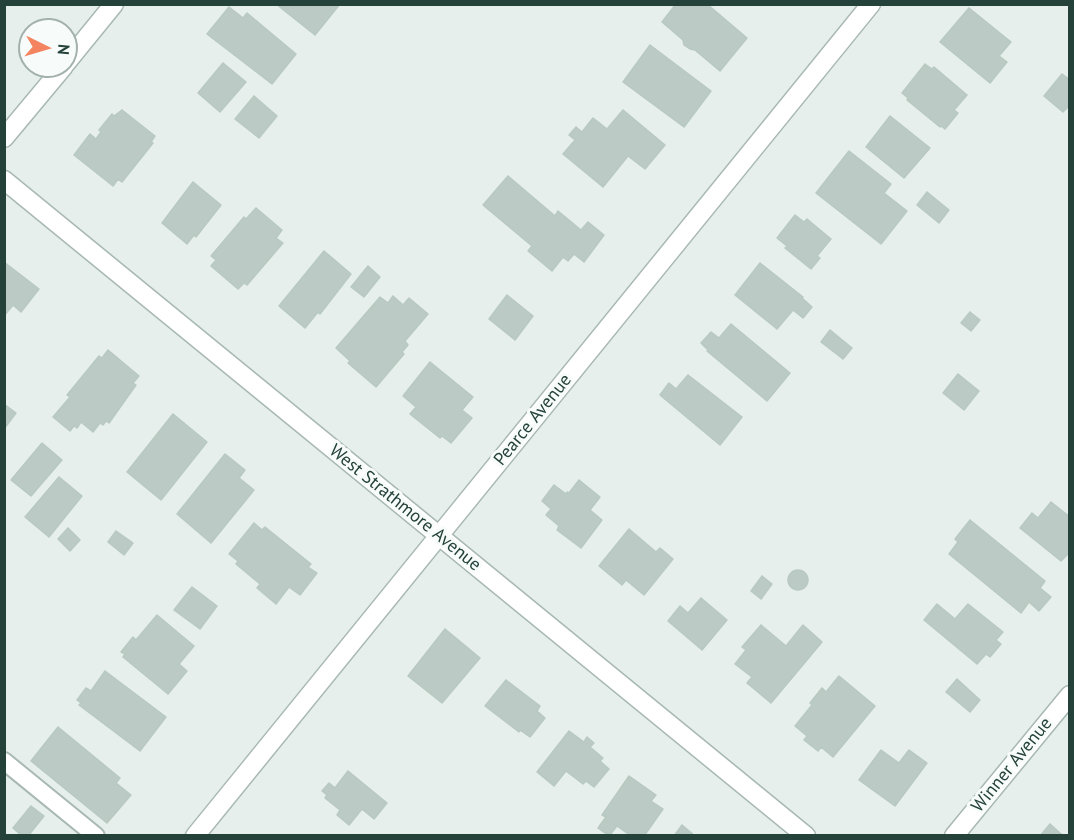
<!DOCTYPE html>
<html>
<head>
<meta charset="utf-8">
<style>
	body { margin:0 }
	#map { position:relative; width:1074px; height:840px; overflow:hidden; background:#e6efeb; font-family:"PT Sans",sans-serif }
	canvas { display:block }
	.frame { position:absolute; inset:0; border:6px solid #24423a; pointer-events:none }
	.north { position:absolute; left:18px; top:18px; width:60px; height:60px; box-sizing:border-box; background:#f7fbf9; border:2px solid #a3b1ad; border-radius:50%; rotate:95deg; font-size:16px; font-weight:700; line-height:24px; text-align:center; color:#24423a }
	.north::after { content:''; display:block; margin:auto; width:21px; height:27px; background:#f4845f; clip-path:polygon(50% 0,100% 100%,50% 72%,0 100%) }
</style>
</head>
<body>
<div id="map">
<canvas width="1074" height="840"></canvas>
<div class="frame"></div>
<div class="north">N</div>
</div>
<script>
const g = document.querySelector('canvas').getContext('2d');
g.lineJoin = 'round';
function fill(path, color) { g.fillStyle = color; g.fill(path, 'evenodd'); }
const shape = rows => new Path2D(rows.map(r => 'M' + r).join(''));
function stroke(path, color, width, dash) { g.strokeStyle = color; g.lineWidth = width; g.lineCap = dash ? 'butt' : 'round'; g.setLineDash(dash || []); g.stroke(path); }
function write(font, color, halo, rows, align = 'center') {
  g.font = font + ' "PT Sans",sans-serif'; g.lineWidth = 6; g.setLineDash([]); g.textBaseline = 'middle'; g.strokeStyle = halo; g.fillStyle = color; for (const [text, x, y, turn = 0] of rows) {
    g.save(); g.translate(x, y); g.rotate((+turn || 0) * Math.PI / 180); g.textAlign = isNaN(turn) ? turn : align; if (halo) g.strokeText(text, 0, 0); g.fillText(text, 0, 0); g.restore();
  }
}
const building = shape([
	[276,4,340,4,315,35,276,4],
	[676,4,707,4,747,38,720,71,695,50,690,49,684,45,683,40,662,22,676,4],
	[229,7,243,18,247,13,296,54,272,84,207,34,229,7],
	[969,8,1011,42,999,56,1007,62,990,83,940,42,969,8],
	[650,45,711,91,684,127,623,82,650,45],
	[223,63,246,82,220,112,198,93,223,63],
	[925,64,932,69,934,67,967,95,954,110,958,113,945,129,941,126,940,127,907,100,908,98,902,93,925,64],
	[1062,74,1070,80,1070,105,1063,112,1044,96,1062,74],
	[254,96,277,116,259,138,235,119,254,96],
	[122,110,155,136,151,142,153,143,122,182,118,179,113,186,74,155,90,134,96,139,101,132,99,130,112,114,114,116,122,110],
	[623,110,665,145,645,169,628,156,603,187,563,154,575,140,569,135,576,127,582,132,593,118,607,129,623,110],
	[890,116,930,148,904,178,866,147,890,116],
	[849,151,891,184,884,193,907,211,881,244,816,193,849,151],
	[508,176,555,216,558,211,581,230,588,222,604,235,584,262,574,254,568,261,563,257,552,271,528,251,532,246,483,205,508,176],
	[193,182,221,205,196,237,194,235,187,244,162,223,193,182],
	[927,192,949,210,939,223,917,205,927,192],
	[256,208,282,230,276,238,283,243,247,285,244,283,238,289,211,266,216,260,211,256,244,217,246,219,256,208],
	[795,215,804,222,807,219,831,239,817,256,820,258,811,269,785,248,787,246,777,238,795,215],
	[324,251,351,274,320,314,318,312,305,328,279,306,324,251],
	[4,262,39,289,21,312,13,305,4,316,4,262],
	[760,263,803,297,802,298,812,307,803,318,793,310,777,329,735,295,760,263],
	[368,266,380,277,364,297,351,287,368,266],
	[507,295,533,316,515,340,489,319,507,295],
	[393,296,403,305,409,298,428,314,405,341,408,345,402,352,404,354,376,387,348,363,350,361,336,348,380,297,388,303,393,296],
	[970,312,980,320,971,331,961,323,970,312],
	[731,324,790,373,767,401,707,351,708,350,701,343,711,332,719,338,731,324],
	[830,330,852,348,843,359,821,342,830,330],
	[108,350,139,376,133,383,136,385,109,423,106,421,103,425,100,423,93,432,81,422,77,428,74,426,70,431,53,417,70,397,67,395,99,356,102,358,108,350],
	[430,362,473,397,462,410,472,418,451,443,442,436,440,438,410,414,416,407,403,396,430,362],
	[958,374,979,391,964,410,943,393,958,374],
	[688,375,742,417,720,445,660,395,669,383,676,389,688,375],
	[4,404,16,413,4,429,4,404],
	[173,414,207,442,161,500,127,472,173,414],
	[42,443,62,460,31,496,11,480,42,443],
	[225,454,245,470,239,478,254,490,211,543,177,514,225,454],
	[59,477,82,496,49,537,25,517,59,477],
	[579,480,600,497,590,510,602,520,581,548,557,530,559,526,546,515,551,509,542,501,554,485,566,494,567,492,569,493,579,480],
	[1051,502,1070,517,1070,552,1061,561,1020,528,1032,513,1038,518,1051,502],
	[970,520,1045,581,1040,588,1051,597,1039,611,1029,602,1021,613,949,554,958,542,955,539,970,520],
	[254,523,262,530,265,527,311,564,308,567,317,573,300,595,289,587,276,604,257,588,260,584,236,564,238,561,229,554,254,523],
	[68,528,80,540,70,551,58,539,68,528],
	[629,529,656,552,660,548,673,559,644,595,626,580,622,585,599,566,629,529],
	[116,531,133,543,124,555,108,542,116,531],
	'788 580a10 10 0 1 1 20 0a10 10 0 1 1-20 0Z',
	[762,576,772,584,761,599,751,591,762,576],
	[192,587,217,606,200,629,174,610,192,587],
	[701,598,727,620,702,650,668,621,680,606,688,613,701,598],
	[937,604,955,619,968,604,1003,632,996,640,1001,644,990,657,986,654,977,664,924,620,937,604],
	[157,615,194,646,179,664,187,671,168,694,123,657,125,654,121,652,133,637,136,640,157,615],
	[761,625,786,646,803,625,822,642,771,703,747,683,752,677,735,664,746,650,742,647,761,625],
	[445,629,480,658,442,703,408,676,445,629],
	[105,671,166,717,140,751,79,705,81,703,77,700,86,688,91,691,105,671],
	[839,676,875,706,833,757,821,747,818,751,804,740,807,736,795,726,812,705,810,703,822,688,826,692,839,676],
	[957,679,980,700,970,712,946,692,957,679],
	[506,680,540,706,537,711,545,718,530,737,520,730,519,732,485,706,506,680],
	[58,727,120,778,116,783,131,795,107,823,31,761,58,727],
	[569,731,584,742,587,737,594,743,590,747,603,758,600,761,609,769,594,787,586,781,583,784,566,771,554,786,537,772,569,731],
	[881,750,899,763,909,750,927,763,895,806,859,780,881,750],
	[348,771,387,803,374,819,362,809,349,825,337,815,340,810,325,798,327,795,322,791,329,783,335,788,348,771],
	[629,776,656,795,651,801,663,809,644,836,631,836,617,826,609,836,598,828,606,817,602,815,629,776],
	[31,806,44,816,28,836,22,836,13,828,31,806],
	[1050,824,1060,833,1064,836,1040,836,1050,824],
	[682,825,695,836,674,836,682,825]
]);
fill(building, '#bbcac4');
stroke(building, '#b8c9c2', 1.5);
const lane = shape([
	[4,761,96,836]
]);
const street = shape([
	[66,63,114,4],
	[4,138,64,66],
	[4,180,806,836],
	[195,836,871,4],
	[954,836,1070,695]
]);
stroke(lane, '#a8b8b2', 20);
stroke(street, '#a8b8b2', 21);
stroke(lane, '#fff', 16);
stroke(street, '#fff', 18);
write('18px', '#24423a', '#f7fbf9', [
	["Pearce Avenue",533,420,-51],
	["West Strathmore Avenue",405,508,39],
	["Winner Avenue",1012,765,-51]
]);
</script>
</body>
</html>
